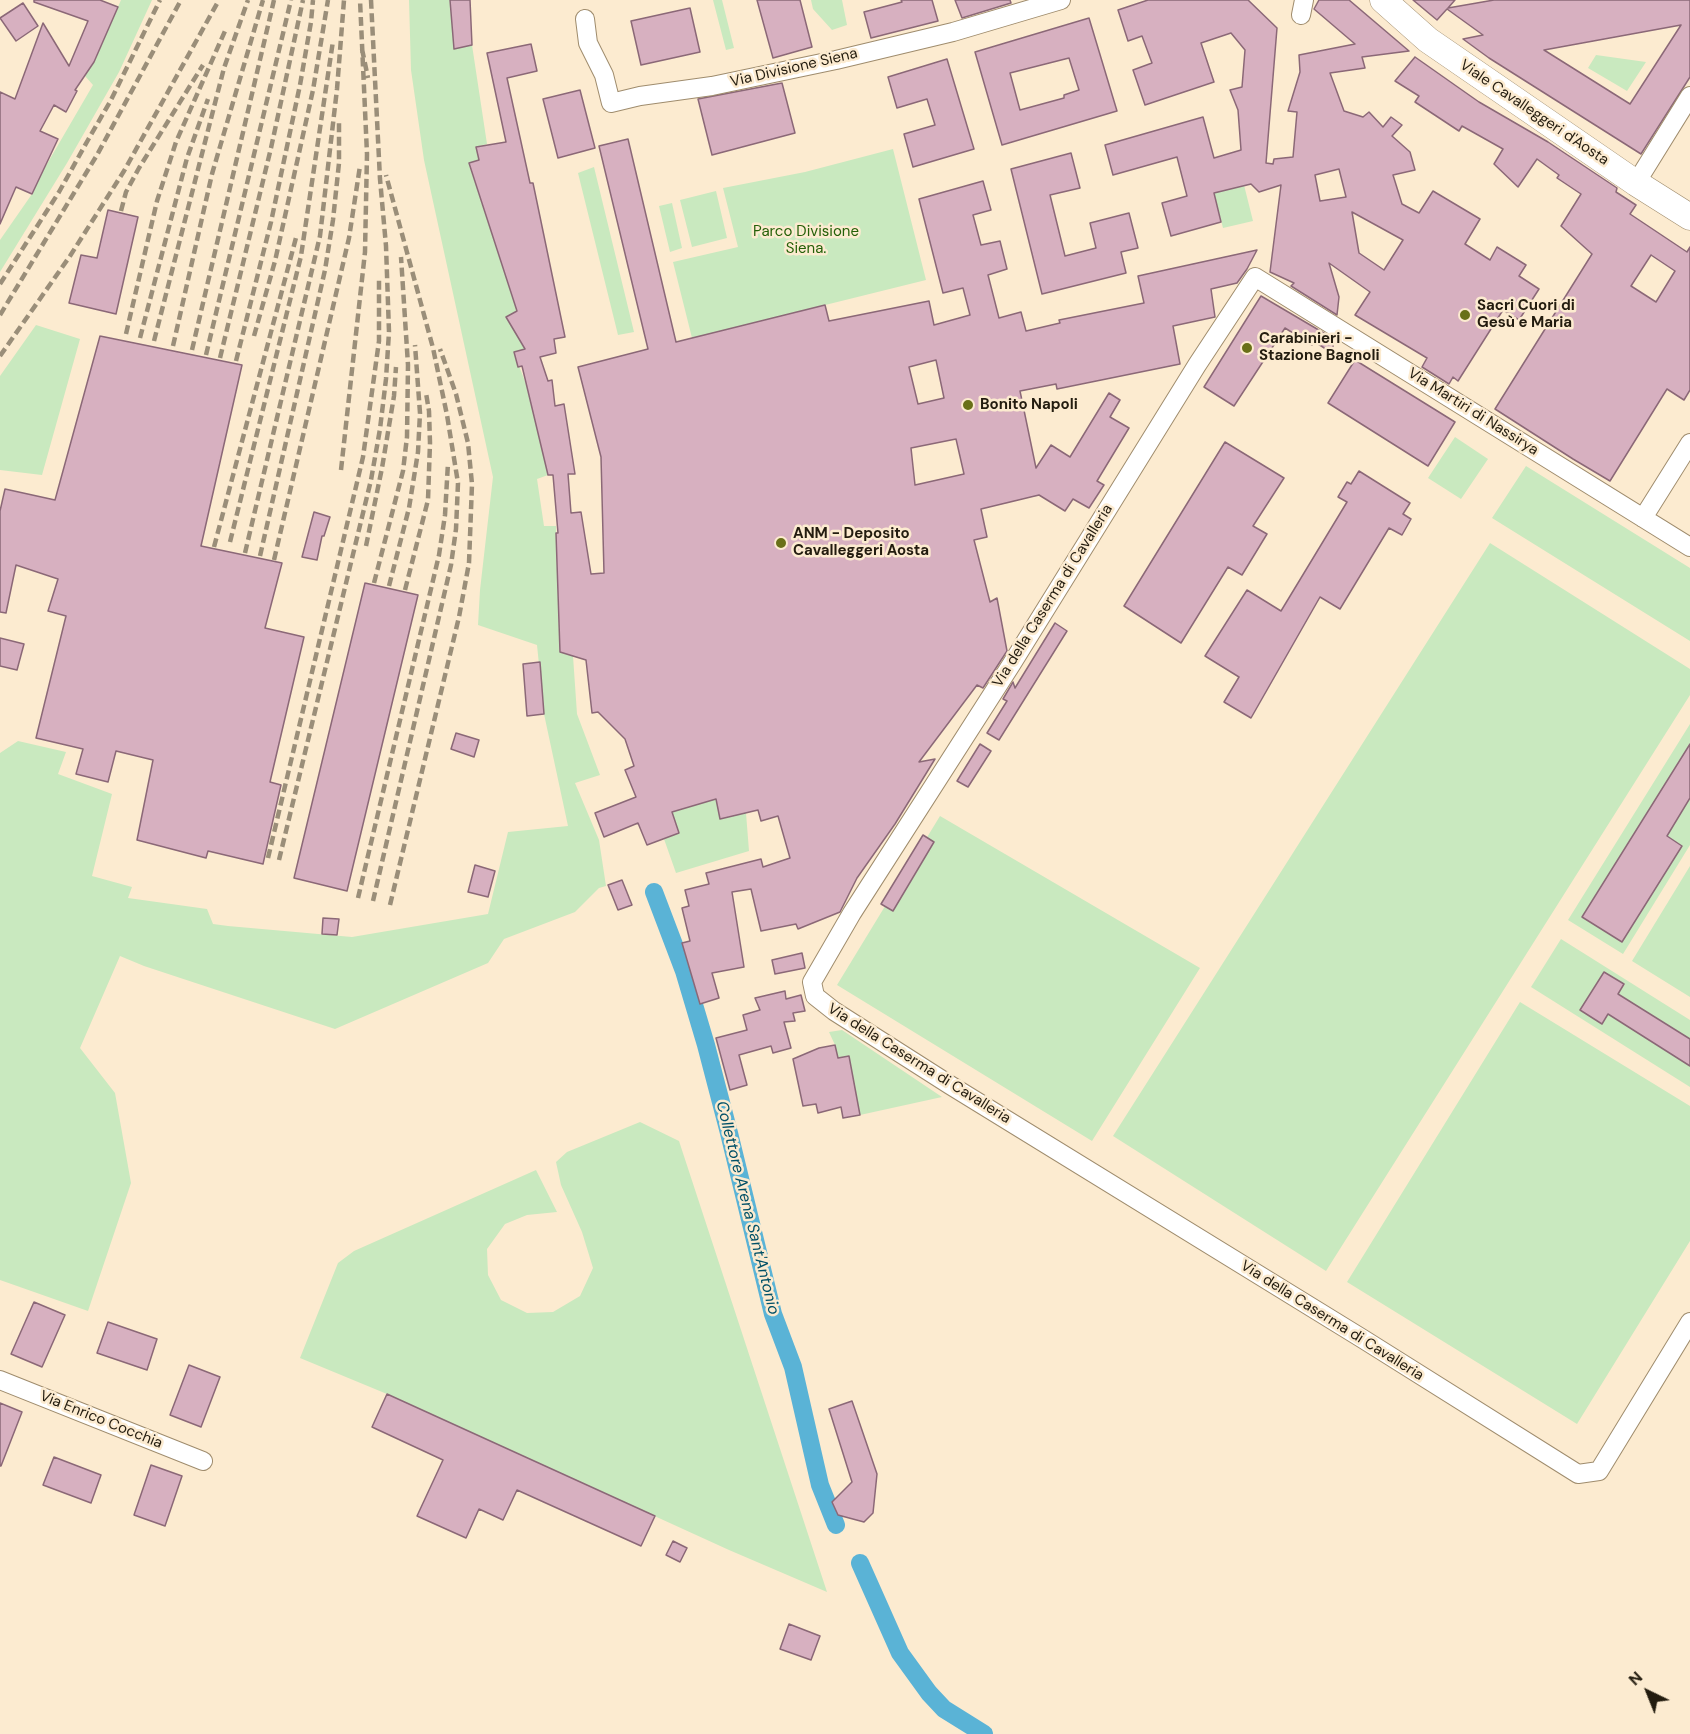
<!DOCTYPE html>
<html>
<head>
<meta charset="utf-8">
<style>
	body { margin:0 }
	#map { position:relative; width:1690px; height:1734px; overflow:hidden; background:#fcebd0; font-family:"DM Sans",sans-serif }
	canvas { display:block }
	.north { position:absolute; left:1618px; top:1662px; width:60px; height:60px; -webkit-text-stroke:4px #fcebd0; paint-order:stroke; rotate:317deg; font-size:16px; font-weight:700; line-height:24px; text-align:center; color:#231c0f }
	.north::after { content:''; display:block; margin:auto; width:21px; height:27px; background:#231c0f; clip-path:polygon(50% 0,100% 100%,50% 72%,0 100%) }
</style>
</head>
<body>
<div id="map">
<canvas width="1690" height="1734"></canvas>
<div class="north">N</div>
</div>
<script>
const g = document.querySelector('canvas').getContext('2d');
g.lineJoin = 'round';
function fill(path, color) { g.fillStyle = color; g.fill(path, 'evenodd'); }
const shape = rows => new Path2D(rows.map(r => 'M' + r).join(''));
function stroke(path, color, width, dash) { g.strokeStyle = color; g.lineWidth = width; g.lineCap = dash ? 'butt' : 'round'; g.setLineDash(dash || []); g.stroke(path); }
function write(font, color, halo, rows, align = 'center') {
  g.font = font + ' "DM Sans",sans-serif'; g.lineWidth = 5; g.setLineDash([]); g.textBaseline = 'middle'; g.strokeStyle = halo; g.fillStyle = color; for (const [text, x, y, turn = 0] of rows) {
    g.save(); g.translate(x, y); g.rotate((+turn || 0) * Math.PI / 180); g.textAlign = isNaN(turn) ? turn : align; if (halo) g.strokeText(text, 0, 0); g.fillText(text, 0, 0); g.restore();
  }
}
fill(shape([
	[121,0,152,0,119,72,67,163,0,272,0,240,32,194,40,176,93,85,85,76,94,62],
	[409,0,450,0,454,48,472,45,487,144,476,147,479,160,469,164,517,311,506,317,514,330,534,346,514,353,526,384,548,475,537,479,544,526,556,526,560,652,573,656,577,714,600,775,575,783,599,840,606,886,599,888,575,912,504,939,488,963,335,1029,144,966,120,956,80,1048,115,1093,131,1183,88,1311,0,1280,0,753,18,741,66,752,58,774,112,794,92,876,132,887,128,898,207,909,213,924,228,926,352,937,488,914,508,832,568,826,544,714,537,645,478,625,480,590,493,477,424,160,411,70],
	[713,0,722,0,734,48,726,50],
	[811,0,842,0,847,25,832,30,813,9],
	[1596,55,1646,62,1627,91,1588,68],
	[893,149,926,280,692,338,673,262,738,247,723,188,805,172],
	[594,167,634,332,618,335,578,173],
	[1244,185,1253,221,1223,228,1214,193],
	[716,191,727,238,692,247,680,200],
	[672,203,682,248,670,252,659,206],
	[36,325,80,339,42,475,0,470,0,376],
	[1455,437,1488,459,1461,499,1428,478],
	[1526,466,1690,568,1690,641,1492,518],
	[1490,543,1690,669,1690,695,1326,1271,1113,1136],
	[1690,724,1690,845,1623,954,1568,920],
	[718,798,720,819,746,813,749,851,676,873,664,839,679,833,672,812],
	[940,816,1200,968,1092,1141,837,985],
	[1690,866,1690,997,1632,961],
	[1561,939,1690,1020,1690,1087,1531,987],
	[1520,1002,1690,1106,1690,1241,1577,1424,1347,1282],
	[842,1030,942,1097,860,1115,849,1057,838,1058,835,1045,829,1032],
	[640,1122,679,1141,827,1592,729,1550,387,1394,300,1358,338,1263,354,1251,536,1170,557,1212,527,1215,505,1224,487,1249,488,1275,501,1300,527,1313,553,1312,580,1296,593,1268,582,1232,561,1185,556,1162,567,1152]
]), '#c9e9bf');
stroke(shape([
	[654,892,684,971,706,1045,729,1133,773,1314,793,1367,820,1485,836,1525],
	[860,1563,900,1653,929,1693,944,1709,984,1734]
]), '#5ab3d6', 18);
const building = shape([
	[34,0,100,0,118,7,94,62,75,90,77,91,66,112,54,105,40,131,58,139,32,194,16,187,0,224,0,92,15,99,43,23,69,66,88,21,34,2,34,0],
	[450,0,470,0,472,45,454,49,450,0],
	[757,0,800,0,812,47,773,58,757,0],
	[901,0,932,0,938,21,871,38,864,12,902,2,901,0],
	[955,0,1010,0,1011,3,962,18,955,0],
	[1148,0,1248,0,1277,28,1266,163,1273,164,1274,159,1293,157,1297,112,1288,111,1300,72,1299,55,1355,44,1314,9,1319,0,1349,0,1409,51,1362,57,1365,68,1330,73,1344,111,1363,117,1369,112,1383,127,1391,117,1402,125,1392,136,1410,152,1415,170,1393,175,1402,204,1419,213,1433,191,1480,219,1465,244,1490,260,1497,247,1526,265,1519,276,1539,289,1519,320,1503,310,1458,381,1453,377,1449,384,1422,367,1427,358,1355,315,1370,292,1329,263,1339,297,1337,315,1291,286,1294,283,1270,272,1281,185,1259,192,1251,184,1214,193,1221,222,1171,236,1162,203,1187,196,1177,157,1113,175,1105,145,1203,117,1214,158,1241,150,1238,110,1230,90,1242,87,1245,50,1231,33,1201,43,1214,82,1145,105,1133,70,1152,63,1142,36,1128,41,1118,10,1148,0],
	[1339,169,1346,197,1320,201,1315,175,1339,169],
	[1352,212,1403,240,1384,270,1359,253,1352,212],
	[1413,0,1455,0,1448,8,1494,0,1690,0,1690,77,1641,154,1489,58,1463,39,1483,35,1447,9,1437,20,1413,0],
	[1681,25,1630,104,1544,50,1681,25],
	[23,3,38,26,16,41,0,18,23,3],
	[690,8,700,52,641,65,631,21,690,8],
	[1089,18,1117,111,1002,145,975,52,1089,18],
	[1069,58,1079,90,1064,95,1064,98,1020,110,1010,73,1069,58],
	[531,44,537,71,507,78,530,183,533,183,565,337,554,339,556,353,540,357,548,381,552,380,555,406,564,404,575,474,568,474,571,513,581,512,591,574,604,573,601,457,578,367,648,349,599,146,628,139,676,342,825,305,829,321,929,301,934,325,970,315,963,288,943,293,919,199,983,181,991,210,973,215,981,245,1000,241,1007,269,988,275,999,318,1021,312,1026,331,1060,323,1059,320,1144,303,1138,276,1257,250,1247,269,1237,283,1211,289,1215,317,1173,326,1180,364,1057,389,1056,384,1020,391,1036,468,1051,445,1070,457,1109,393,1120,400,1110,417,1129,428,1097,481,1104,485,1089,508,1073,499,1065,511,1039,495,981,509,987,537,974,540,990,602,997,598,1007,651,983,688,977,685,919,762,935,759,895,824,857,878,840,912,798,929,796,924,761,931,751,889,732,892,744,967,712,973,719,998,700,1004,682,943,690,941,682,908,689,906,685,890,709,884,706,873,761,859,763,867,790,858,778,816,761,821,758,810,720,819,716,799,672,812,679,833,647,845,638,823,604,837,595,813,636,797,625,770,634,766,625,739,598,712,592,713,586,660,560,652,556,533,558,533,553,475,548,475,522,366,518,367,514,352,525,349,506,317,517,311,469,163,479,160,476,147,506,142,487,53,531,44],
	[936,360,944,398,918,404,909,367,936,360],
	[956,439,964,474,915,485,911,448,956,439],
	[1415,57,1479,102,1548,142,1617,188,1616,192,1636,205,1630,214,1687,252,1690,247,1690,390,1684,400,1667,389,1610,481,1573,459,1495,409,1592,254,1561,226,1581,194,1557,178,1559,175,1537,159,1518,187,1494,164,1503,149,1462,126,1459,131,1415,102,1419,96,1395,81,1415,57],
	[1651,255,1675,271,1656,302,1631,286,1651,255],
	[947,59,974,149,913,167,904,134,935,125,927,99,897,108,888,77,947,59],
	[782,83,795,133,712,155,698,99,782,83],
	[580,90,595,148,558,158,543,99,580,90],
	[1071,153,1080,188,1050,195,1065,256,1096,248,1090,223,1129,213,1138,248,1121,252,1126,273,1042,294,1011,169,1071,153],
	[108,210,138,217,116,314,69,303,81,255,97,258,108,210],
	[1261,296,1334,339,1332,353,1315,342,1312,345,1285,328,1234,406,1204,387,1261,296],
	[100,336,242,365,201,546,282,563,265,628,304,637,270,782,281,785,263,864,208,851,206,858,137,840,153,760,116,751,108,782,76,774,83,749,36,738,66,616,48,611,58,579,16,565,6,613,0,612,0,511,5,489,55,500,100,336],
	[1355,360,1455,422,1428,466,1328,403,1355,360],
	[1225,442,1284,478,1253,526,1267,534,1242,575,1228,567,1181,643,1124,606,1225,442],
	[1359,471,1410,503,1403,514,1411,519,1402,535,1389,528,1340,609,1320,597,1251,718,1224,702,1239,677,1205,656,1247,590,1281,611,1347,502,1338,497,1347,482,1351,484,1359,471],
	[314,512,330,517,324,536,322,536,317,560,302,557,314,512],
	[365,583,418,595,347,891,294,878,365,583],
	[1055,623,1067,631,999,740,987,733,1007,701,1003,699,1013,682,1015,688,1055,623],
	[0,638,24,644,17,670,0,666,0,638],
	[540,662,544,714,527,716,523,664,540,662],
	[456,733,479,740,474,757,451,749,456,733],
	[980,744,991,751,968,787,957,781,980,744],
	[1690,744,1690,798,1667,836,1682,846,1622,942,1582,917,1690,744],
	[923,835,934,842,893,911,881,904,923,835],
	[475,865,495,871,488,897,468,892,475,865],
	[622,880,632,905,618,910,608,885,622,880],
	[323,918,339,919,337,935,322,934,323,918],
	[802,953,805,968,775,974,772,960,802,953],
	[1604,972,1624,984,1618,994,1690,1039,1690,1066,1608,1014,1602,1024,1580,1010,1604,972],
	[785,991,786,999,801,995,805,1011,793,1013,795,1021,784,1022,791,1048,773,1053,771,1046,739,1055,747,1085,730,1090,716,1038,747,1030,743,1015,760,1010,755,998,785,991],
	[835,1045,838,1058,849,1056,860,1115,843,1118,841,1107,818,1113,816,1104,803,1106,793,1059,819,1048,835,1045],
	[34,1302,65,1315,42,1367,11,1354,34,1302],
	[108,1322,157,1339,147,1370,97,1353,108,1322],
	[189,1365,220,1377,201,1427,170,1415,189,1365],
	[387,1394,655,1516,641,1546,517,1490,503,1520,479,1509,466,1538,417,1516,443,1460,372,1427,387,1394],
	[852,1401,877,1474,873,1513,864,1522,838,1515,832,1502,852,1482,829,1409,852,1401],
	[0,1403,22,1412,1,1466,0,1466,0,1403],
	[54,1457,101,1475,91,1503,43,1485,54,1457],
	[151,1465,182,1476,165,1526,134,1515,151,1465],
	[673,1541,687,1548,680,1562,666,1555,673,1541],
	[789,1624,820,1636,811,1660,780,1649,789,1624]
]);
fill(building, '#d7b0c0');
stroke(building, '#8b6877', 1.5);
const street = shape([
	[1301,15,1304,0],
	[585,19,588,43,604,75,611,103,640,96,712,86,836,60,953,32,1061,0],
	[1636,183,1690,96],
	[1643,518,1690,443],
	[1690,547,1255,277,1197,365,1011,665,852,913,812,982,815,996,834,1011,950,1085,1363,1339,1578,1474,1599,1471,1690,1322],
	[0,1380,203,1461]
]);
const secondary = shape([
	[1383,0,1428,40,1636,183,1690,217]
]);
stroke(street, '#9f8c6d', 20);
stroke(secondary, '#9f8c6d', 27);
stroke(street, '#fff', 18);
stroke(secondary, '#fff', 26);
stroke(shape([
	[362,49,368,78],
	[121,211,126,192,139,168,203,65],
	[0,284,59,192,88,140,111,100,160,0],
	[0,315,97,155,181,0],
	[126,334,157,201,176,142,225,31],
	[254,336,275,261,313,90,328,0],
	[140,338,187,158,208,99],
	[154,341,224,68,248,0],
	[173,346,212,174,263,0],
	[192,350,274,0],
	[206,355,291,0],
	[0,356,70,256,124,171,219,0],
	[220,358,271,148,303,0],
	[236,361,271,222,300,85,311,22,313,0],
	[341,470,365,252,367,154,360,0],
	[230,542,301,256,333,41],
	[366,546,382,468,394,396,396,367],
	[214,547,297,234],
	[245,553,320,236,337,89,344,0],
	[260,556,325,270,333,220,339,163,339,122],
	[274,560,349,238,360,166],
	[374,583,403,471,407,437,408,365,401,257],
	[389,586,409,508,418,452,420,413,415,345],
	[405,590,428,500,430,443,429,411,426,393],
	[268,858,363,457,379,341,379,277],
	[279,860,371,480,380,429,386,379,389,332,386,246,380,179,371,0],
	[358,898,439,555,445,515,448,463],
	[373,901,451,565,456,529,458,483,447,415,433,348,386,175],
	[390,905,459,617,469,563,472,484,468,443,456,394,440,349]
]), '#9a8e79', 4.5, [9, 4.5]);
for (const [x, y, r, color] of [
	[1465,315,6,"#697018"],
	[1247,348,6,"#697018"],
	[968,405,6,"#697018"],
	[781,543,6,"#697018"]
]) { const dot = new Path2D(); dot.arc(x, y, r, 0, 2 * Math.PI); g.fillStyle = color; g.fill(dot); stroke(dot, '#fcebd0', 2); }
write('15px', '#231c0f', '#fcebd0', [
	["Via Divisione Siena",794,68,-13],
	["Viale Cavalleggeri d'Aosta",1534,113,34],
	["Via Martiri di Nassirya",1473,412,32],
	["Via della Caserma di Cavalleria",1053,596,-58],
	["Via della Caserma di Cavalleria",919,1064,32],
	["Via della Caserma di Cavalleria",1332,1321,32],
	["Via Enrico Cocchia",101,1420,22]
]);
write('15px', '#256008', '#fcebd0', [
	["Parco Divisione",806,232],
	["Siena.",806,249]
]);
write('bold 15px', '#231c0f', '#fcebd0', [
	["Sacri Cuori di",1477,306],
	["Gesù e Maria",1477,323],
	["Carabinieri -",1259,339],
	["Stazione Bagnoli",1259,356],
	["Bonito Napoli",980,405],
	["ANM - Deposito",793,534],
	["Cavalleggeri Aosta",793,551]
], 'left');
write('italic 16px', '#005067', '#fcebd0', [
	["Collettore Arena Sant'Antonio",747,1208,76]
]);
</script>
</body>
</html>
